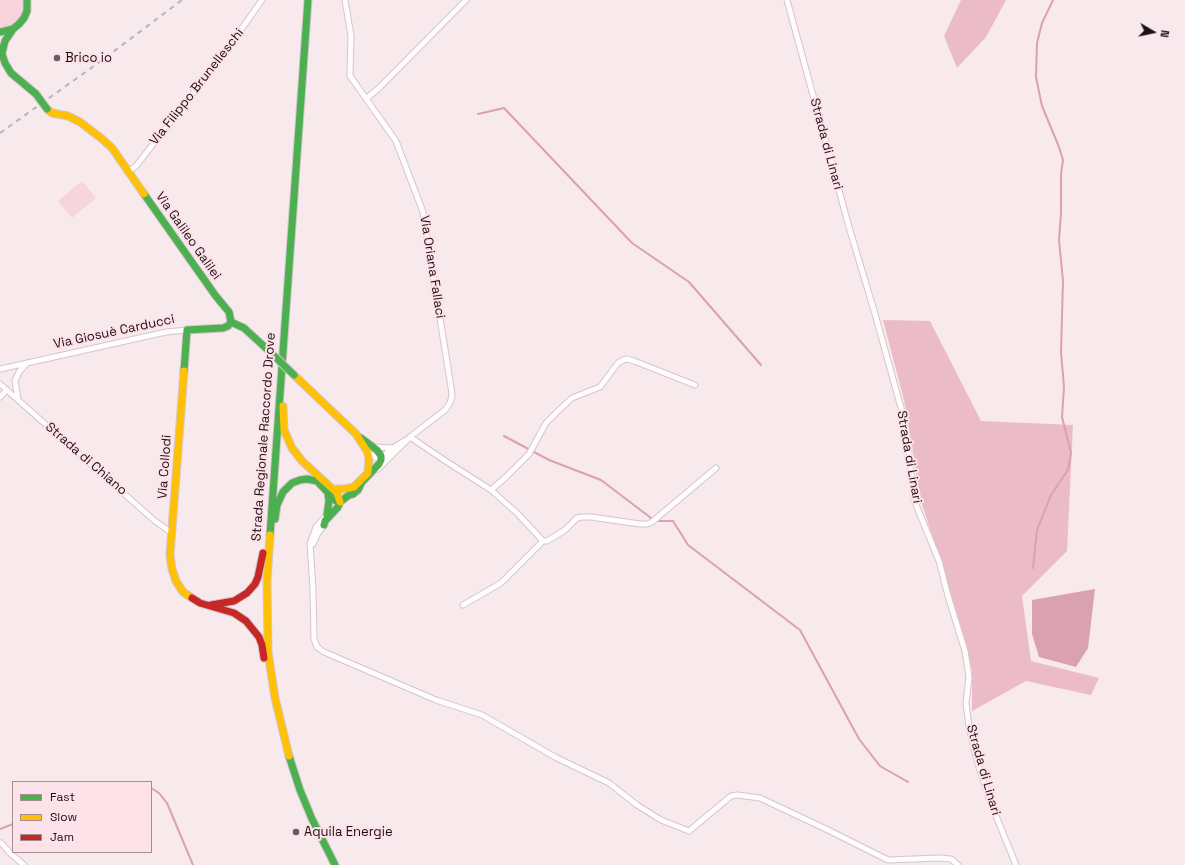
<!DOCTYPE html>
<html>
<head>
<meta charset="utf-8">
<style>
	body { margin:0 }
	#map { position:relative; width:1185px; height:865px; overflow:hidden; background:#f7e9ec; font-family:"Space Grotesk",sans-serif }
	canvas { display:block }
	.legend { position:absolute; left:12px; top:781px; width:140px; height:72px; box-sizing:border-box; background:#fde3e9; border:1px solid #a38e93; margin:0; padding:5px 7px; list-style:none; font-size:12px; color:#1d0f13 }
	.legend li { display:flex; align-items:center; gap:8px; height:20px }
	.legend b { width:20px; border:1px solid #a38e93 }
	.north { position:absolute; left:1133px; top:12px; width:40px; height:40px; -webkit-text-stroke:3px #fde3e9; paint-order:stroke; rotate:99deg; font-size:11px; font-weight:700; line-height:16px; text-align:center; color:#1d0f13 }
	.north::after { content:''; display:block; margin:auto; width:14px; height:18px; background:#1d0f13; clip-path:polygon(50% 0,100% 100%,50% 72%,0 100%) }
</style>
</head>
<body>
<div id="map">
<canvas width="1185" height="865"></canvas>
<ul class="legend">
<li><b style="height:5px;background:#4caf50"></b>Fast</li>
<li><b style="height:5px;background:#ffc107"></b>Slow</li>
<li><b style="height:5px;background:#c62828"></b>Jam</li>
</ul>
<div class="north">N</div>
</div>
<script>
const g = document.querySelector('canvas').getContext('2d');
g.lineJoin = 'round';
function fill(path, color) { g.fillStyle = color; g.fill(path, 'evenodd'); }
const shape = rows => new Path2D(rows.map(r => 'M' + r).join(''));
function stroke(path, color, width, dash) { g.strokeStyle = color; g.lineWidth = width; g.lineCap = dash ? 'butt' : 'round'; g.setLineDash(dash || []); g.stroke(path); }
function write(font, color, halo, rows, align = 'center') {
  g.font = font + ' "Space Grotesk",sans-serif'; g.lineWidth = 4; g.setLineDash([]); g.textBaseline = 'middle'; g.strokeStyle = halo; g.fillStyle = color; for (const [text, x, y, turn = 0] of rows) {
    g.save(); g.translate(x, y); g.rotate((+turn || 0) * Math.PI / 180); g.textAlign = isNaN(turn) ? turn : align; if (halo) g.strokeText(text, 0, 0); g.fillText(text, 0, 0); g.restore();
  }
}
fill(shape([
	[0,0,23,0,24,2,23,10,20,17,15,23,8,27,0,28],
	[82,181,96,198,72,218,58,201]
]), '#f8d4dc');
fill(shape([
	[961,0,1006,0,986,37,957,68,944,36],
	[883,320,930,321,981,421,1073,425,1067,551,1022,596,1031,661,1099,678,1091,695,1026,681,972,711,972,671,964,637,948,585,919,495,912,444,904,400]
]), '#ebbbc7');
fill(shape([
	[1095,589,1088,648,1076,667,1039,657,1032,634,1032,600]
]), '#daa2b0');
stroke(shape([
	[478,114,504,108,632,243,689,282,761,365],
	[504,436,549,460,601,480,651,518],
	[657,521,673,521,688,545,800,630,859,739,880,766,908,782],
	[1033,568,1037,530,1051,495,1068,470,1071,453,1062,417,1064,387,1061,352,1063,281,1059,240,1061,213,1061,174,1063,160,1059,147,1042,106,1036,77,1037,43,1042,23,1053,0],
	[122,782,136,782],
	[151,788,159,793,167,803,193,865],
	[0,829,13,824]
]), '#daa2b0', 2);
const street = shape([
	[345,0,351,36,350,76,396,141,423,212,451,387,452,396,450,403,445,410,410,437,378,469],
	[787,0,849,227,875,314,906,426,914,500,939,561,948,596,965,651,969,677,966,703,969,727,977,761,990,801,1016,865],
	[366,99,379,88,466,0],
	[128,172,136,166,226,51,262,0],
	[0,369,166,332,187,330],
	[0,384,155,521,172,533],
	[0,397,7,390],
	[18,399,15,381,19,372,27,363],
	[410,437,444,460,491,490,506,477,529,454,546,423,557,412,572,398,600,387,618,363,623,360,627,359,634,361,695,385],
	[374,447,393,448],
	[368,453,378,459,382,459],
	[380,459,393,448,404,441],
	[491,490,518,514,543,541,547,541,565,530,577,518,582,517,591,517,640,524,647,524,652,522,716,468],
	[325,517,316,527,310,544,313,589,314,639,317,647,324,652,436,700,482,715,555,757,609,783,637,805,661,820,689,831,731,796,737,795,760,798,826,829,888,860,939,858,951,859,958,865],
	[313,544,318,533,325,524],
	[463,605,501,583,543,541],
	[1,843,11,854,24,865]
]);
const fast = shape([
	[0,32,13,29,19,24,24,18,27,11,27,0],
	[0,48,5,63,11,73,36,94],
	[2,53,5,41,13,29],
	[144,194,215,295,229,312,231,322],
	[231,322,244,328,268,350],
	[184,371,187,330,223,328,228,326,231,322],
	[353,494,358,490,362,482,379,464,381,460,381,456,377,450,361,438],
	[327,515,329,501,328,493],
	[275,519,277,505,283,492,292,483,300,480,307,479,317,481,336,501,340,502],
	[324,525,325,521,338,507,340,502,349,495,353,494],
	[270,535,308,0],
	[289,756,300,790,312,819,335,865]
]);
const slow = shape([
	[47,109,52,113,68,116,80,122,101,138,112,148,144,194],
	[184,371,170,555,172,569,176,581,183,592,192,598],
	[294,375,356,434,367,451,369,458,368,473,354,487],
	[283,406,284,430,292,448,302,461,337,493,340,502],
	[333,489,345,489,354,487],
	[270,535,267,581,268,652,275,698,289,756]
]);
const jam = shape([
	[192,598,200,603,234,613,246,621,259,637,262,645,264,658],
	[211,605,234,601,247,593,255,584,258,577,263,553]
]);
stroke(street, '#d4c6c9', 7);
stroke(fast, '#d4c6c9', 9);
stroke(slow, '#d4c6c9', 9);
stroke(jam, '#d4c6c9', 9);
stroke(street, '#fefcfc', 5);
stroke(fast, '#4caf50', 7);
stroke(slow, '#ffc107', 7);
stroke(jam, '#c62828', 7);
stroke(shape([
	[0,133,101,61,182,0]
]), '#b9b4b6', 2, [5, 5]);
const fastBridge = shape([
	[36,94,47,109],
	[268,350,294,375]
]);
stroke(fastBridge, '#d4c6c9', 9, []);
stroke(fastBridge, '#4caf50', 7);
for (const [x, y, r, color] of [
	[57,58,4,"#695b5f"],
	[296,832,4,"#695b5f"]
]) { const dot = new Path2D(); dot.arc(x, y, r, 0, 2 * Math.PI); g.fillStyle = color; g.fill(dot); stroke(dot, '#fde3e9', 1.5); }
write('13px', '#1d0f13', '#fde3e9', [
	["Brico io",65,58],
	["Aquila Energie",304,832]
], 'left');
write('13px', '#1d0f13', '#fde3e9', [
	["Via Filippo Brunelleschi",197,87,-52],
	["Strada di Linari",826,144,75],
	["Via Galileo Galilei",188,236,55],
	["Via Oriana Fallaci",432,267,81],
	["Via Giosuè Carducci",114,332,-12],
	["Strada Regionale Raccordo Drove",264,437,-86],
	["Strada di Linari",909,457,80],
	["Strada di Chiano",86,459,41],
	["Via Collodi",165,467,-86],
	["Strada di Linari",983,770,74]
]);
</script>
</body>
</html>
